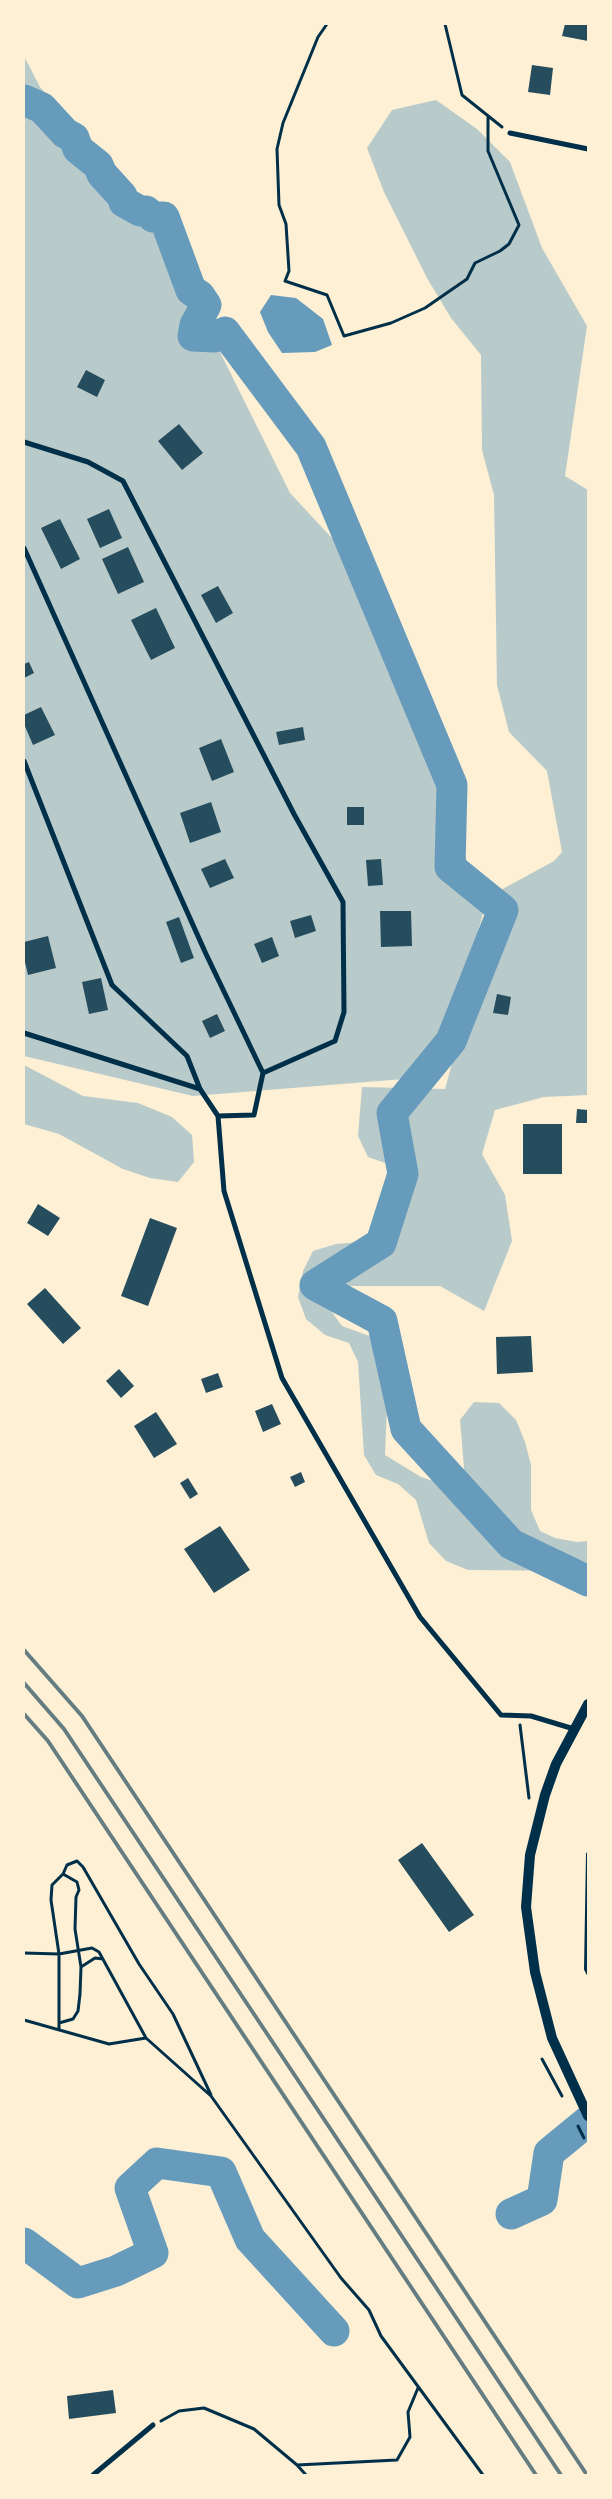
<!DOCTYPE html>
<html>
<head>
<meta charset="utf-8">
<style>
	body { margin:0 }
	#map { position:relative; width:612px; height:2499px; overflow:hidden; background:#fdf0d5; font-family:"DM Sans",sans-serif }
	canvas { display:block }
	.frame { position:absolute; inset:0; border:25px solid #fdf0d5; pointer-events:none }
</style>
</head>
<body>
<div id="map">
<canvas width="612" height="2499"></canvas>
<div class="frame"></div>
</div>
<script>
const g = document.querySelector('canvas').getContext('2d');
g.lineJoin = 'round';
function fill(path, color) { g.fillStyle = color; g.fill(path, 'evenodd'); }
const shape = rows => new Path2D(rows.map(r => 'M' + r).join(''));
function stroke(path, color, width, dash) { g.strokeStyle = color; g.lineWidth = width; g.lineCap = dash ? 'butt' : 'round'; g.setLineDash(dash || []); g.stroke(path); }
fill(shape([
	[24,56,40,87,153,217,290,493,384,594,483,913,441,1076,193,1096,24,1056],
	[436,100,477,129,510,162,542,248,587,326,565,476,588,490,588,1095,544,1097,495,1110,482,1154,505,1195,512,1241,484,1311,440,1286,344,1286,324,1301,342,1326,375,1338,385,1385,387,1408,385,1455,421,1477,449,1486,464,1468,460,1420,474,1402,499,1403,516,1420,525,1442,531,1465,531,1510,540,1531,555,1538,577,1542,588,1541,588,1571,468,1570,446,1561,429,1543,416,1500,398,1484,376,1475,364,1455,358,1362,349,1343,325,1335,306,1319,298,1297,303,1271,313,1251,336,1244,360,1242,380,1229,396,1211,403,1187,391,1165,368,1157,358,1136,362,1087,445,1089,499,891,554,861,562,852,547,771,509,732,497,685,494,495,482,450,481,355,451,318,427,278,384,192,367,148,392,110],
	[24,1065,83,1096,138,1103,172,1117,192,1135,194,1162,178,1182,150,1178,123,1169,59,1134,24,1124]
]), '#b9caca');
fill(shape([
	[271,295,296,298,323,319,332,345,315,352,282,353,268,332,260,312]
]), '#669bbc');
stroke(shape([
	[24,100,42,108,65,133,74,138,78,149,98,165,102,174,122,196,124,202,140,211,146,211,153,217,164,217,191,290,200,296,206,305,195,325,193,336,215,337,225,332,311,447,452,785,450,867,503,910,451,1041,392,1113,403,1174,381,1243,315,1285,382,1321,406,1429,511,1544,588,1581],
	[511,2214,542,2200,549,2153,588,2121],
	[24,2243,78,2283,116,2271,153,2253,130,2188,157,2163,221,2172,250,2239,334,2331]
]), '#669bbc', 31);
fill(shape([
	[565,24,588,24,588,41,562,36],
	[532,65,553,68,550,95,528,92],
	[86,370,105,380,97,397,77,387],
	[179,424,203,453,182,470,158,441],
	[109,509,122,538,100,548,87,519],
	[60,519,80,559,61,569,41,528],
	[128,547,144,582,118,594,102,559],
	[218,586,233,613,216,623,201,595],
	[156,608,175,648,151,660,131,620],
	[29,662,34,673,24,678,24,664],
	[41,707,55,735,33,745,24,724,24,715],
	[303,727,305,740,279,745,276,732],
	[221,739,234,772,212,781,199,748],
	[211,802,221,832,190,843,180,813],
	[347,807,364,807,364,825,347,825],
	[225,859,234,878,210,888,201,869],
	[381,859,383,885,368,886,366,860],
	[380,911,411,911,412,946,381,947],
	[311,915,316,931,295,938,290,921],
	[179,917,194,958,181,963,166,922],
	[48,936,56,968,28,975,24,958,24,942],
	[272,937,279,956,262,963,254,944],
	[101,978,108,1010,89,1014,82,982],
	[497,994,511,997,508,1015,493,1013],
	[217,1014,225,1031,210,1038,202,1021],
	[577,1109,588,1110,588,1123,576,1123],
	[523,1124,562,1124,562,1174,523,1174],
	[38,1204,60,1218,48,1236,27,1223],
	[150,1218,177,1228,148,1306,121,1296],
	[45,1288,81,1328,63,1344,27,1304],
	[531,1336,533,1372,497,1374,496,1337],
	[119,1369,134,1386,121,1398,106,1381],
	[218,1373,223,1387,206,1393,201,1379],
	[272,1404,281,1424,263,1432,255,1411],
	[156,1412,177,1444,154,1458,134,1426],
	[301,1472,305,1482,295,1487,290,1477],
	[188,1478,198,1494,190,1499,180,1483],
	[220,1526,250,1570,214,1593,184,1549],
	[422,1843,474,1915,449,1932,398,1860],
	[113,2390,116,2413,69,2419,67,2396]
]), '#264d5e');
stroke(shape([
	[327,24,318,37,283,123,277,149,279,205,286,224,289,271,285,281,327,295,344,336,391,323,425,308,467,279,475,263,500,251,509,244,519,225,488,151,488,116],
	[445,24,462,95,502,127],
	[520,1725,529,1798],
	[24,1953,59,1954,92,1948,99,1952,146,2038,211,2096,341,2278,369,2310,381,2336,483,2475],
	[81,1967,95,1958,103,1959],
	[24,2020,109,2044,146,2038],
	[59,2023,73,2019,78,2011,80,1994,81,1967,75,1929,76,1897,79,1890,77,1882,63,1874,67,1865,77,1861,83,1867,139,1964,173,2014,211,2095],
	[59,2029,59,1954,51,1900,52,1885,63,1874],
	[542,2059,562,2096],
	[578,2126,584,2138],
	[161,2421,179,2411,204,2408,254,2429,297,2465,306,2475],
	[297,2465,397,2460,410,2437,408,2412,418,2388]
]), '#003049', 3);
stroke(shape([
	[588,1854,586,1969,588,1973]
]), '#003049', 4);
stroke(shape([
	[510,133,588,149],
	[24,442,88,462,123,481,294,814,343,902,344,1012,335,1041,263,1073],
	[24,548,206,954,263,1073,254,1115,218,1116],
	[24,761,112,985,187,1056,200,1089],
	[24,1033,200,1089,218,1116,224,1191,282,1378,420,1617,501,1715,531,1716,574,1729],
	[93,2475,153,2425]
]), '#003049', 5);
stroke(shape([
	[588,1704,556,1764,545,1795,530,1855,526,1907,535,1972,552,2038,588,2116]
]), '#003049', 10);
stroke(shape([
	[24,1650,82,1716,587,2475],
	[24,1683,64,1729,561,2475],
	[24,1714,48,1741,536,2475]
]), '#657d81', 4);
</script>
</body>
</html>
